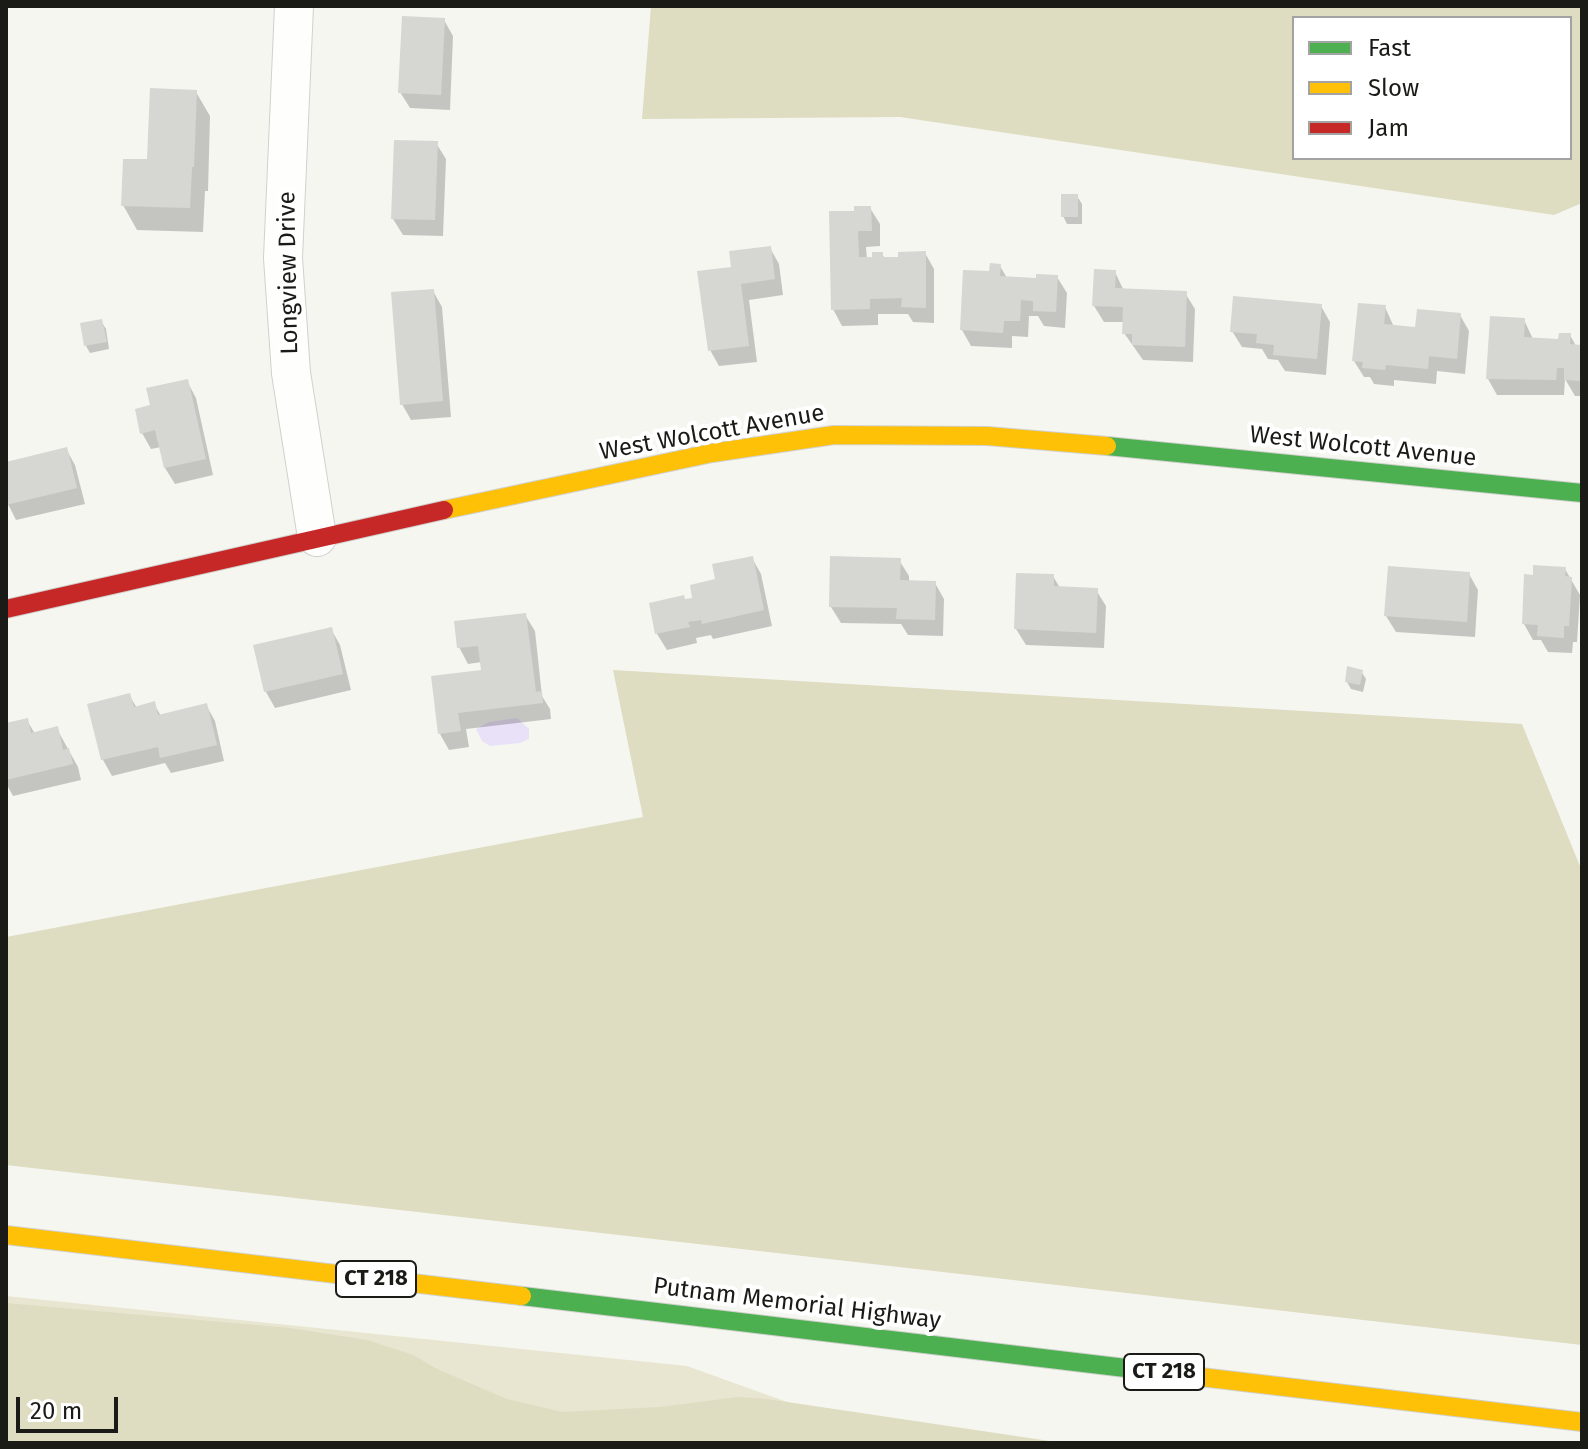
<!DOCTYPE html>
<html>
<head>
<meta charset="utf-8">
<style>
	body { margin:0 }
	#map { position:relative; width:1588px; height:1449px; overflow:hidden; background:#f6f6f1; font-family:"Fira Sans",sans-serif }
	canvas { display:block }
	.frame { position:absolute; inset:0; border:8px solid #1a1a17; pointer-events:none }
	.legend { position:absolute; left:1292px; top:16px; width:280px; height:144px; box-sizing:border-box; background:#fff; border:2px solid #a3a3a2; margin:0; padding:10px 14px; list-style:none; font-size:24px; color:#1a1a17 }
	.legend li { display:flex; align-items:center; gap:16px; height:40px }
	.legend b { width:40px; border:2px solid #a3a3a2 }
	.scale { position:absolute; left:16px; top:1397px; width:102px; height:36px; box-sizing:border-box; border:4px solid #1a1a17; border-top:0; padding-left:10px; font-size:24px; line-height:28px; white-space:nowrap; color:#1a1a17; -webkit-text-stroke:6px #fff; paint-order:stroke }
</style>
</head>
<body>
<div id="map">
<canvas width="1588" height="1449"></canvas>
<div class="frame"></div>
<ul class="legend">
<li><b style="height:10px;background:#4caf50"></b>Fast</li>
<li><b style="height:10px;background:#ffc107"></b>Slow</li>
<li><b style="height:10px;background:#c62828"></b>Jam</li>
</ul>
<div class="scale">20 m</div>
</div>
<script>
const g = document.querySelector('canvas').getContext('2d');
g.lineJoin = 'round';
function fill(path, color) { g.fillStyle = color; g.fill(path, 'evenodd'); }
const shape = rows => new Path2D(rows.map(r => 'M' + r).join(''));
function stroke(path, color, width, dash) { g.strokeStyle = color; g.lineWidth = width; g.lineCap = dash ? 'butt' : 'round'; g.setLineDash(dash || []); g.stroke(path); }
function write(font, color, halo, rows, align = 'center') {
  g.font = font + ' "Fira Sans",sans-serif'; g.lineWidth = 8; g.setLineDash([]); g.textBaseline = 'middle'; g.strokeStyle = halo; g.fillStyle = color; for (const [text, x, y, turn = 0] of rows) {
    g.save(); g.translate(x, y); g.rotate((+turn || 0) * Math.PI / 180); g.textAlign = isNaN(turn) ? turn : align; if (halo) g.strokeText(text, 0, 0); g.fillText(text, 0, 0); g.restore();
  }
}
fill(shape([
	[6,1296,687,1366,901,1443,6,1443]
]), '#e8e6d0');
fill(shape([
	[651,6,1582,6,1582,203,1554,215,900,117,642,119],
	[1294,18,1570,18,1570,158,1294,158],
	[613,670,1522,724,1582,871,1582,1345,6,1165,6,937,643,817],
	[6,1303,290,1328,367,1340,413,1355,437,1369,507,1399,562,1412,660,1407,738,1397,767,1399,1063,1443,6,1443]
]), '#dedcc1');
fill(shape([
	[517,718,529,729,529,739,520,743,490,746,482,741,476,729,489,722]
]), '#e9e1f7');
fill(shape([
	[444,20,453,36,450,110,410,108,400,92],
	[196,92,210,116,208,191,205,191,203,232,137,230,123,205,148,161],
	[436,143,446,159,443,236,403,235,393,219],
	[1077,196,1082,204,1082,224,1067,224,1063,216],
	[870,208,880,224,880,246,866,247,867,259,882,254,885,259,900,259,925,253,934,269,934,323,913,322,908,314,878,314,878,325,842,326,833,309,856,213],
	[770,248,779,264,783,295,749,300,757,362,719,366,710,350,734,269],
	[1000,266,1007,278,1038,280,1057,277,1067,293,1065,328,1044,326,1038,316,1029,316,1028,337,1012,336,1012,348,971,346,962,330,991,273],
	[1115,272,1124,291,1185,293,1195,309,1193,362,1143,360,1124,333,1124,322,1104,322,1094,306],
	[433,291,442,307,451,417,411,420,402,404],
	[1321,306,1330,322,1326,375,1285,371,1278,360,1268,359,1262,349,1242,347,1232,331],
	[1385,307,1394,327,1417,329,1460,315,1469,331,1465,374,1437,371,1436,384,1394,380,1394,386,1374,384,1370,377,1364,377,1354,361],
	[1524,320,1533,339,1560,341,1570,335,1576,346,1582,347,1582,396,1575,396,1565,379,1564,395,1497,395,1488,379],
	[101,321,106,329,109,349,90,353,86,346],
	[187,381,196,398,213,475,175,484,165,468,161,447,151,449,142,433,152,407],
	[66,449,75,465,85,504,16,520,6,500,6,464],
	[752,558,761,574,772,626,713,639,711,635,696,638,697,643,667,650,657,634,651,604,695,599],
	[899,560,909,576,909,582,935,583,944,599,943,636,908,635,901,624,841,623,831,607],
	[1565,569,1580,595,1577,642,1573,642,1572,653,1548,652,1541,640,1533,640,1524,624],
	[1469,574,1478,590,1475,637,1396,632,1386,616],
	[1053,576,1060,588,1096,590,1106,606,1104,648,1026,645,1016,629],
	[525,615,535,631,542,696,550,709,551,719,466,729,469,747,449,750,440,734,483,672,482,662,468,664,459,647],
	[331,629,340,645,351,690,275,708,266,692,255,647],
	[1361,671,1366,679,1363,692,1351,689,1347,682],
	[129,695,137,708,154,704,161,716,206,705,215,721,224,761,171,773,165,763,112,776,103,760,89,705],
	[27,720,35,734,57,729,78,767,81,780,13,796,6,783,6,725]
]), '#0003');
fill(shape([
	[402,16,445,18,441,95,398,93],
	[150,88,197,90,194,167,192,167,190,208,121,206,123,159,147,159],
	[394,140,438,141,435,220,391,219],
	[1061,194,1078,194,1078,217,1061,217],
	[854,206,871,206,872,231,858,231,859,257,872,257,872,252,883,252,883,257,898,257,898,252,926,251,926,308,901,307,902,298,870,299,870,309,831,310,829,211,854,211],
	[771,246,775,279,741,284,749,346,708,351,697,271,731,267,729,251],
	[990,263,1001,264,1000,276,1036,278,1036,274,1058,275,1056,312,1033,311,1033,301,1021,300,1020,321,1004,321,1003,333,960,330,963,270,989,271],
	[1094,269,1116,270,1115,288,1187,291,1185,347,1132,345,1132,334,1122,334,1123,307,1092,306],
	[434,289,443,401,400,405,391,292],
	[1233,296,1322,304,1317,359,1273,355,1274,345,1256,343,1257,334,1230,332],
	[1358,303,1386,305,1384,324,1415,327,1417,309,1461,313,1457,359,1429,356,1428,369,1386,365,1385,370,1362,368,1363,362,1352,361],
	[1490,316,1525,318,1524,337,1558,339,1559,333,1571,333,1570,344,1582,345,1582,381,1564,380,1564,368,1557,368,1556,380,1486,379],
	[102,319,107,342,84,346,80,323],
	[188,379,206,459,164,468,155,430,140,434,135,409,150,405,146,388],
	[67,447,77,488,6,505,6,462],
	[753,556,764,610,702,624,701,620,688,622,690,627,655,634,649,603,684,595,685,599,692,598,690,585,715,579,712,564],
	[830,556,901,558,900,580,936,581,935,620,896,619,897,608,829,607],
	[1533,565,1566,567,1565,576,1572,577,1569,626,1564,626,1564,638,1537,636,1538,625,1522,624,1524,574,1533,575],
	[1388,566,1470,572,1467,622,1384,616],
	[1016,573,1054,574,1054,586,1098,588,1096,633,1014,629],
	[526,613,536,692,542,691,543,703,458,713,461,731,438,734,431,676,481,670,478,646,457,648,454,621],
	[332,627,343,674,264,692,253,645],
	[1347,666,1363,670,1360,685,1345,682],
	[130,693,134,707,155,701,158,715,207,703,217,745,160,758,158,747,101,760,87,704],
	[28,718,31,733,58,726,63,750,69,748,73,764,6,780,6,723]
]), '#d6d6d2');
const street = shape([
	[294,6,283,258,291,373,317,537]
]);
const fast = shape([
	[1107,446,1582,493],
	[522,1296,1201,1377]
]);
const slow = shape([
	[444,510,712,453,834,435,987,436,1107,446],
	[6,1235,522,1296],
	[1201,1377,1582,1422]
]);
const jam = shape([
	[6,609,444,510]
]);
stroke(street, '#d0d0cd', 40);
stroke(fast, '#d0d0cd', 20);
stroke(slow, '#d0d0cd', 20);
stroke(jam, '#d0d0cd', 20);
stroke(street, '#fefefd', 38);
stroke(fast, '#4caf50', 18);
stroke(slow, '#ffc107', 18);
stroke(jam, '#c62828', 18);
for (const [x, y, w] of [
	[376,1279,80],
	[1164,1372,80]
]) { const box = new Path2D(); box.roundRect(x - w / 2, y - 18, w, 36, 6); g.fillStyle = '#fff'; g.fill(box); stroke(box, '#1a1a17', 2); }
write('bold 22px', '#1a1a17', null, [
	["CT 218",376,1279],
	["CT 218",1164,1372]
]);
write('24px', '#1a1a17', '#fff', [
	["Longview Drive",289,273,-91],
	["West Wolcott Avenue",712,433,-10],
	["West Wolcott Avenue",1363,447,6],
	["Putnam Memorial Highway",797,1304,7]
]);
</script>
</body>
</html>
